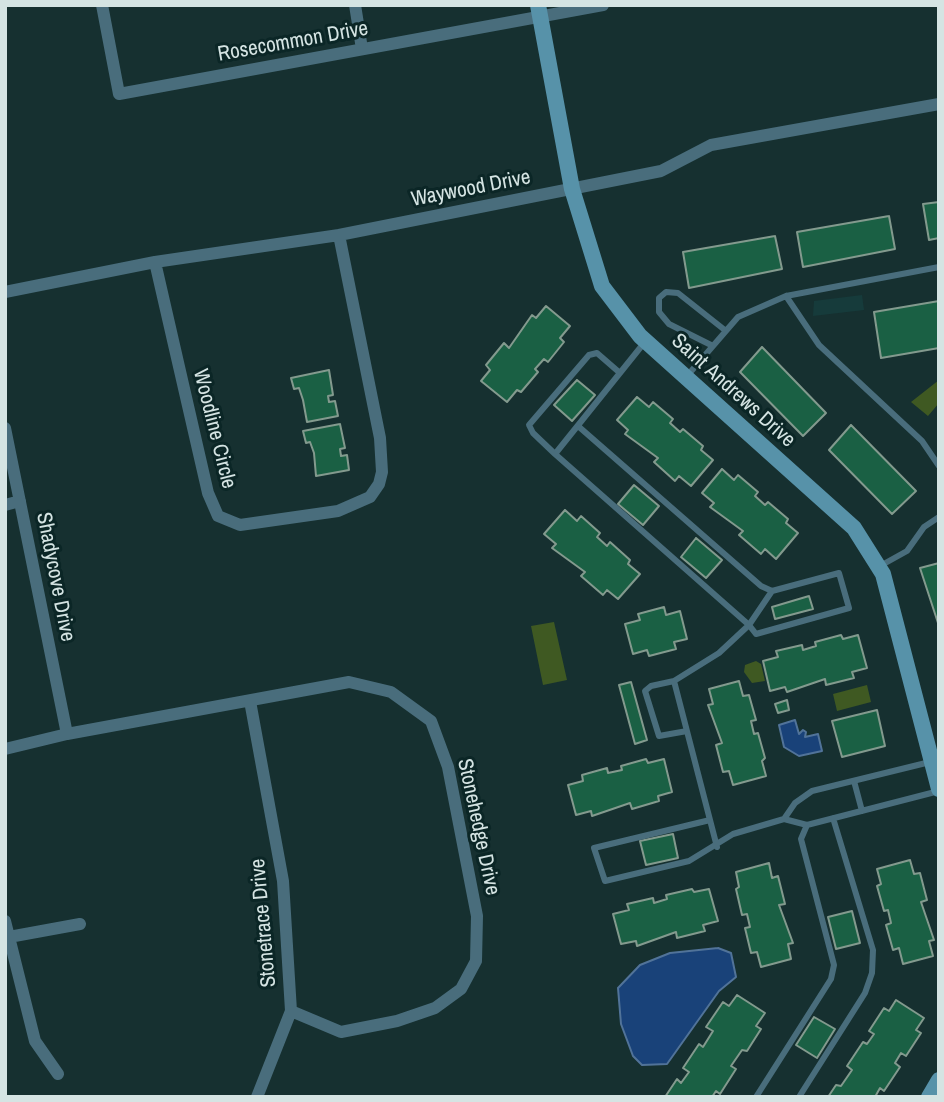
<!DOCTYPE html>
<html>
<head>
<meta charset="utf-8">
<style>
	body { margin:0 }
	#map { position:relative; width:944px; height:1102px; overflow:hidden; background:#163030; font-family:"Archivo Narrow",sans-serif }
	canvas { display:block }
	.frame { position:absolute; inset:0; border:7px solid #d5e4e3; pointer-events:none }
</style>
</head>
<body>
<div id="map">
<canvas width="944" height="1102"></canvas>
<div class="frame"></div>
</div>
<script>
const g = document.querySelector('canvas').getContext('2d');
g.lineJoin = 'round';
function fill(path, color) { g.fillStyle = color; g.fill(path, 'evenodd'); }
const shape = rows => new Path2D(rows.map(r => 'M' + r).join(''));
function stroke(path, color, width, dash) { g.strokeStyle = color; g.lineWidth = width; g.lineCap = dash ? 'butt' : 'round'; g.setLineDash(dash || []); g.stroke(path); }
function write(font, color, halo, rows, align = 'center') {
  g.font = font + ' "Archivo Narrow",sans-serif'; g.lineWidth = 6; g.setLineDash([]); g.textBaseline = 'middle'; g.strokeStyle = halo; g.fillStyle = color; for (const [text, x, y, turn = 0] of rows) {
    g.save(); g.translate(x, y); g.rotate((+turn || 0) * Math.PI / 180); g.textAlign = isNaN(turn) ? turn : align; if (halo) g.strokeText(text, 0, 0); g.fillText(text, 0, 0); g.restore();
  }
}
fill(shape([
	[862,295,864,310,813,316,814,301]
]), '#163b3b');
fill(shape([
	[939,380,939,403,928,416,911,402],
	[554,622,567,680,543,685,531,626],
	[756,661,761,664,765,681,752,683,744,672,745,665],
	[867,685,871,702,837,711,833,694]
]), '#3f5922');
const water = shape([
	[795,720,799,734,803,730,806,732,805,737,818,734,822,751,799,756,784,747,779,725,795,720],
	[718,948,731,953,736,977,719,991,667,1064,642,1065,633,1056,621,1024,618,988,640,965,670,953,718,948]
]);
fill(water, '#194279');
stroke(water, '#517399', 2);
const building = shape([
	[939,202,939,238,929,240,923,204,939,202],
	[889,216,895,249,803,267,797,232,889,216],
	[775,236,782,269,689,288,683,252,775,236],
	[939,301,939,348,881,358,874,312,939,301],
	[546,306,570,326,560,338,564,342,548,362,544,359,535,369,538,372,521,392,517,390,507,402,481,381,490,370,486,365,504,343,509,348,532,315,536,318,546,306],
	[762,347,826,413,803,436,740,372,762,347],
	[329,370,333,395,328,396,329,402,335,401,338,416,307,422,303,400,299,388,294,389,291,378,329,370],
	[577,380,595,395,572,421,554,405,577,380],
	[637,397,649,407,653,402,673,419,670,423,680,432,683,429,703,446,701,450,713,460,691,486,679,476,675,481,654,462,658,458,625,434,628,430,617,420,637,397],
	[340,424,345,448,340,449,341,456,347,455,349,470,316,476,314,453,310,442,306,443,303,431,340,424],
	[851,425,916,491,892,514,829,450,851,425],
	[722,469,734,480,738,475,758,492,755,496,765,505,768,502,788,519,786,523,798,533,776,559,765,549,761,554,739,535,743,531,710,507,714,503,702,493,722,469],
	[634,485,659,506,643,525,618,504,634,485],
	[565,510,577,521,581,516,600,533,597,537,607,546,610,542,630,560,628,564,640,574,618,599,607,590,603,595,581,576,585,572,552,548,556,544,544,534,565,510],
	[696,538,722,560,706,578,681,557,696,538],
	[939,563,939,626,920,568,939,563],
	[809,596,813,609,775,619,772,607,809,596],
	[664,607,666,615,680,611,687,639,674,642,676,649,649,656,647,650,633,654,625,624,640,620,638,614,664,607],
	[841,635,843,639,858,635,867,668,852,672,854,678,826,685,825,679,787,692,785,687,770,691,763,661,778,657,776,651,802,645,803,650,816,646,815,642,841,635],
	[739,681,743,696,749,695,756,720,751,721,754,734,758,733,765,758,762,761,766,776,733,785,729,771,723,772,716,745,722,743,708,705,713,704,709,689,739,681],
	[631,682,647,740,635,744,619,685,631,682],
	[787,700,789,710,778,713,775,704,787,700],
	[877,710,885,746,842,757,832,721,877,710],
	[646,759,648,763,664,759,672,792,658,796,659,801,632,809,630,803,592,816,591,811,576,815,568,785,583,781,582,775,607,768,608,773,622,770,621,766,646,759],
	[673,834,678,858,646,865,640,841,673,834],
	[910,860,914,874,920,873,927,900,921,902,934,940,929,941,933,956,903,964,899,948,893,950,886,925,891,923,888,910,884,911,877,886,881,884,877,869,910,860],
	[769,863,772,878,778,876,785,904,779,905,793,943,788,944,791,959,761,967,757,952,751,953,745,928,750,927,747,914,742,915,736,889,739,887,736,872,769,863],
	[692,889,694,892,709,889,718,921,703,925,705,931,677,938,676,932,637,946,636,941,621,944,613,914,629,910,627,904,653,898,654,903,667,899,666,895,692,889],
	[852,911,860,943,836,949,828,917,852,911],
	[737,995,765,1013,756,1026,761,1029,747,1051,742,1050,731,1066,736,1069,720,1094,716,1091,712,1097,665,1097,677,1079,681,1083,689,1072,683,1068,699,1044,703,1047,713,1031,706,1027,723,1002,729,1006,737,995],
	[896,1000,924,1018,916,1030,921,1033,906,1056,901,1053,895,1063,900,1067,884,1091,880,1088,875,1097,828,1097,836,1085,841,1086,852,1070,847,1066,863,1042,867,1044,874,1034,869,1031,884,1008,889,1011,896,1000],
	[814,1017,835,1029,817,1058,796,1045,814,1017]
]);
fill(building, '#1a6044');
stroke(building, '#839a8e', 2);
stroke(shape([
	[786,296,819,345,922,441,939,466],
	[644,343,555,454,749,625,756,634,849,608,839,573,772,591,749,625,719,653,674,681,717,847],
	[713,346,669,324,659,312,659,298,666,292,678,293,726,331],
	[687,376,738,317,786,296,939,267],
	[578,426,761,586,772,591],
	[555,454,533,433,529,425,589,355,597,353,620,373],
	[880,566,907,551,924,527,939,517],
	[674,681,651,686,645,691,659,736,687,731],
	[930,762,812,791,795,803,784,819,807,825,939,791],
	[854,781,862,811],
	[710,820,594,848,605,881,689,861,733,834,784,819],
	[756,1097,831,979,834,965,801,839,807,825],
	[799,1097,865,993,872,973,873,950,833,818]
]), '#496d7c', 6);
stroke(shape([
	[102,5,119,94,603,5],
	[355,5,362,49],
	[155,262,208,493,218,516,240,525,338,511,370,497,379,484,382,472,380,438,339,235],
	[5,292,155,262,339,235,661,171,711,145,939,104],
	[5,428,67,734],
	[5,505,20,501],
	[250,701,283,881,291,1011,257,1097],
	[5,749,67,734,349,682,391,692,431,721,448,767,477,916,476,961,461,989,435,1008,397,1021,341,1032,291,1011],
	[5,921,35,1041,58,1074],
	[9,937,80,924]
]), '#496d7c', 12);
stroke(shape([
	[538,5,572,189,602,286,640,336,854,528,883,574,939,789],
	[929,1097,939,1080]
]), '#5792a9', 16);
write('21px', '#d5e4e3', '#0b2626', [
	["Rosecommon Drive",293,42,-10],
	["Waywood Drive",471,189,-11],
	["Saint Andrews Drive",733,391,42],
	["Woodline Circle",214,429,76],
	["Shadycove Drive",55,577,79],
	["Stonehedge Drive",478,827,78],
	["Stonetrace Drive",264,923,-95]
]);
</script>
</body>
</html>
